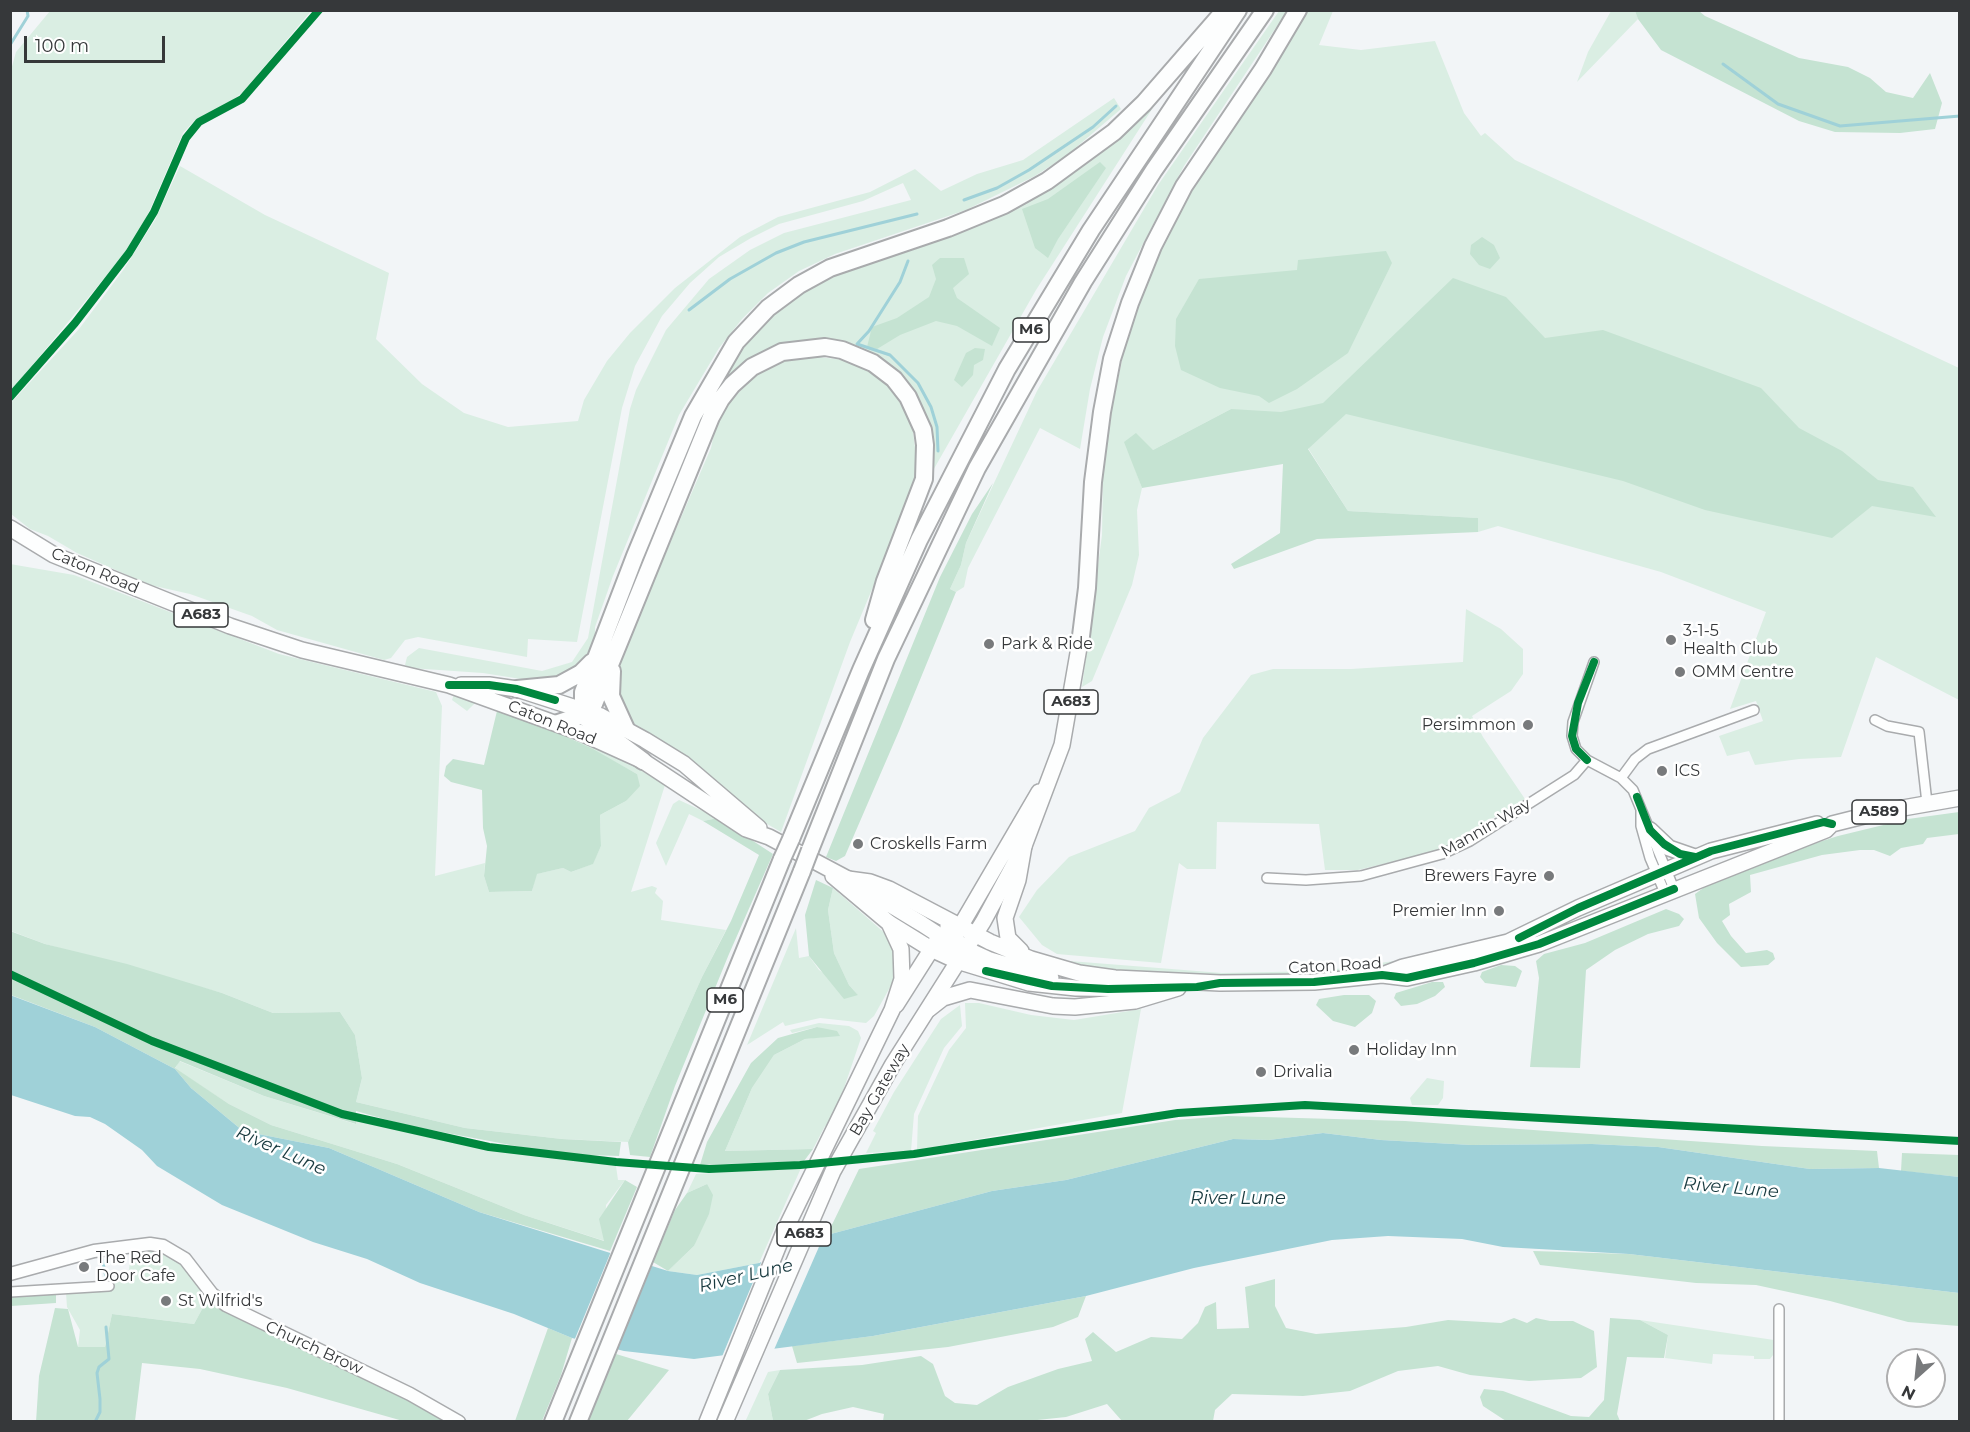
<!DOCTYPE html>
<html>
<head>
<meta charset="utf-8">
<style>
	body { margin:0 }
	#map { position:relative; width:1970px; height:1432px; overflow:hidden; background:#f2f5f7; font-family:Montserrat,sans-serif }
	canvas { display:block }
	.frame { position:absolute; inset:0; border:12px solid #36383a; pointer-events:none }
	.north { position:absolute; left:1886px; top:1348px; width:60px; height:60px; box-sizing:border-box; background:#fff; border:2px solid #afafb0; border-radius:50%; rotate:207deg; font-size:16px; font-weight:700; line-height:24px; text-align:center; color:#36383a }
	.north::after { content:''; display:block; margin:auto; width:21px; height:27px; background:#787a7c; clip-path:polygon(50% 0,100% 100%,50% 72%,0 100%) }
	.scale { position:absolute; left:24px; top:36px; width:141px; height:27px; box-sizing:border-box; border:3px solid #36383a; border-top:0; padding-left:8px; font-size:18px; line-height:21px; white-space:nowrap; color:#36383a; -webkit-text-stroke:4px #fff; paint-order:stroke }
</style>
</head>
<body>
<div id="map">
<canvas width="1970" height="1432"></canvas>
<div class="frame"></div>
<div class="north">N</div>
<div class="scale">100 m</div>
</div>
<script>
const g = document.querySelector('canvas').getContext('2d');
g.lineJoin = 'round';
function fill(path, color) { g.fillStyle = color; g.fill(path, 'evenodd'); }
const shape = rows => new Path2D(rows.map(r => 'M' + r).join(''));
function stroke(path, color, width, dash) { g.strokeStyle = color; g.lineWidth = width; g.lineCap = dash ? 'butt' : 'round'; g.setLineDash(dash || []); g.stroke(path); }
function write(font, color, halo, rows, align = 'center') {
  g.font = font + ' Montserrat,sans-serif'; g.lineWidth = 5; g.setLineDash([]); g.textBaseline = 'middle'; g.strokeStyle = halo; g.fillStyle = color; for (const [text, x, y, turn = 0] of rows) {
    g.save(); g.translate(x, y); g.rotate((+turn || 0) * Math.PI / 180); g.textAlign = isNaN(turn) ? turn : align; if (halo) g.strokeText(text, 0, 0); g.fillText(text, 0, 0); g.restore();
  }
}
fill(shape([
	[50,11,311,11,243,92,227,104,195,120,183,133,145,221,121,258,11,391,11,70,16,52],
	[1279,11,1287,11,1184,166,1126,276,1103,337,1090,389,1080,449,1040,428,968,568,964,587,956,592,950,589,961,565,966,543,1037,391,1158,185],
	[1308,11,1333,11,1319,45,1361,50,1435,41,1464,113,1481,136,1485,133,1515,160,1959,368,1959,700,1876,657,1841,757,1799,759,1755,765,1749,751,1727,756,1719,736,1763,721,1756,701,1730,709,1766,612,1661,572,1498,526,1478,532,1477,518,1348,511,1308,448,1231,409,1153,450,1125,441,1142,488,1137,510,1139,555,1132,585,1092,681,1082,687,1102,535,1103,475,1111,412,1124,351,1137,308,1163,245,1189,195],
	[1611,11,1635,11,1638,19,1577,82,1588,52],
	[1163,92,1036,290,931,474,932,450,880,361,771,350,700,424,696,423,745,343,764,322,807,287,1037,195,1072,174,1126,128],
	[1114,98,1121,109,1066,156,1035,176,966,210,835,254,799,271,768,293,742,319,719,348,679,415,613,576,595,627,595,641,589,657,578,671,540,682,483,673,410,668,405,665,407,657,419,648,542,671,572,662,588,638,630,409,636,390,666,330,709,279,750,250,784,233,911,200,903,183,863,201,779,224,751,238,719,257,690,283,662,316,635,366,622,408,577,642,528,639,527,657,418,637,405,640,391,658,384,660,277,630,252,616,190,594,150,585,77,553,48,536,30,529,11,514,10,404,79,329,124,269,155,220,180,166,265,215,389,273,376,339,422,384,464,413,508,427,578,421,584,400,607,361,630,333,675,288,740,237,778,217,870,192,915,169,941,191,977,174,1023,160],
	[810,356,845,360,865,368,881,379,895,393,912,424,917,463,913,491,850,642,781,832,762,821,694,763,638,728,627,715,614,692,617,666,711,448,716,424,725,408,758,371,777,362],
	[10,564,74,575,279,654,436,692,442,706,435,876,485,863,484,876,489,892,532,891,536,874,563,868,571,872,592,864,601,846,600,815,626,801,637,774,570,738,477,701,467,711,452,700,454,694,527,716,621,758,665,785,631,892,652,886,657,888,655,893,663,901,661,920,726,930,702,977,628,1142,562,1139,465,1128,356,1102,362,1078,355,1035,340,1012,273,1013,222,993,45,944,11,931],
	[1466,609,1501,629,1523,649,1523,674,1511,691,1472,716,1483,737,1525,799,1438,851,1358,870,1325,870,1319,824,1217,822,1216,869,1187,869,1179,863,1161,963,1057,954,1042,945,1019,917,1037,890,1069,857,1135,831,1149,808,1180,792,1203,738,1251,675,1273,669,1351,669,1463,662],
	[679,800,718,818,703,821,689,814,666,866,656,843,673,804],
	[833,888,887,935,898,959,894,980,874,1016,866,1023,820,1018,785,1026,783,1022,747,1045,796,928,799,958,809,956,819,970,858,995,849,985,834,953,828,910],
	[1409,959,1410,962,1334,974,1261,977,1120,976,1057,960,1222,973,1321,971],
	[965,1003,979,1003,1031,1015,1074,1020,1141,1009,1122,1113,917,1150,918,1116,949,1050,966,1028],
	[960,1005,962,1026,944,1048,914,1114,911,1151,866,1153,876,1133,873,1131,894,1092,941,1019],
	[819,1023,849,1026,858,1031,861,1038,841,1097,829,1125,825,1126,813,1149,725,1151,752,1088,774,1055,805,1039,839,1035,817,1027,792,1033,790,1030],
	[179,1061,264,1096,355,1124,356,1120,503,1150,616,1166,618,1180,625,1180,606,1205,605,1241,524,1215,397,1164,271,1125,229,1104,175,1069],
	[1427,1078,1444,1081,1443,1098,1438,1105,1412,1105,1410,1098],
	[801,1168,759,1263,697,1275,668,1271,694,1246,707,1184,687,1193,696,1174],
	[148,1250,160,1251,177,1260,195,1281,207,1300,194,1324,112,1314,105,1347,78,1347,80,1330,67,1307,66,1293,109,1289,110,1281,128,1277,131,1253],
	[1640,1320,1774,1340,1773,1355,1770,1359,1754,1359,1754,1356,1713,1354,1712,1364,1665,1358,1668,1335],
	[780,1370,768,1394,773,1421,745,1422,768,1372]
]), '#daeee3');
fill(shape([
	[1635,11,1699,11,1705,16,1799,58,1848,67,1870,78,1886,92,1913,98,1930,73,1942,103,1935,129,1900,133,1835,132,1799,121,1661,50,1638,19],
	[1100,162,1106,168,1058,239,1048,258,1035,248,1022,209,1048,199],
	[1482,237,1494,245,1500,258,1490,269,1479,265,1470,254,1471,245],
	[1386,251,1392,263,1348,353,1297,389,1269,403,1259,396,1220,388,1181,370,1175,346,1176,319,1199,279,1297,270,1298,260],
	[940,258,964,258,969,274,953,288,957,298,1000,328,992,346,957,326,936,321,900,335,877,349,867,347,872,327,897,318,929,297,936,279,932,265],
	[1453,278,1506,297,1545,338,1603,330,1761,388,1799,428,1842,451,1878,480,1913,487,1936,517,1872,506,1832,538,1705,510,1623,481,1346,414,1308,449,1348,511,1478,518,1478,532,1317,539,1234,569,1231,564,1280,533,1283,464,1142,488,1124,442,1136,433,1153,450,1231,409,1281,412,1323,403],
	[975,348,985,349,983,360,974,365,973,375,962,387,954,380,966,353],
	[993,483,966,543,961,565,950,589,956,592,899,731,845,856,836,861,826,857,940,577,972,514],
	[497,711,543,726,593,749,637,774,640,786,626,801,600,815,601,846,593,864,571,872,563,868,537,874,532,891,489,892,484,876,487,846,483,828,482,790,451,782,444,776,446,766,453,759,484,765],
	[1959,812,1959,834,1927,838,1923,844,1901,848,1890,856,1874,850,1860,850,1822,855,1750,875,1751,892,1729,904,1730,915,1722,921,1731,936,1746,953,1767,950,1773,953,1775,959,1768,965,1741,967,1717,943,1699,918,1695,894,1713,881,1750,864,1838,836,1908,819],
	[718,818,773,854,729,954,675,1086,650,1157,630,1155,628,1142,702,977,731,921,759,855,703,821],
	[816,880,833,888,828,910,834,953,849,985,858,995,844,999,809,956,805,915],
	[1666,909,1679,914,1684,919,1679,926,1648,934,1615,950,1586,970,1580,1068,1530,1067,1539,978,1536,961,1544,954,1585,943],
	[10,931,45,944,127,964,222,993,273,1013,340,1012,355,1035,362,1078,356,1102,465,1128,562,1139,621,1142,619,1156,558,1154,405,1125,356,1111,356,1124,264,1096,180,1061,175,1068,229,1104,271,1125,397,1164,524,1215,604,1241,599,1219,625,1180,637,1187,610,1251,479,1212,329,1148,243,1131,191,1088,175,1069,95,1027,11,995],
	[1501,965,1515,966,1522,971,1516,987,1485,983,1480,977,1482,972],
	[1432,982,1443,982,1445,987,1435,996,1417,1004,1401,1006,1394,998,1396,993],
	[1344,995,1369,995,1376,1001,1372,1013,1355,1027,1333,1021,1316,1005,1319,999],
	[817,1027,837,1031,840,1036,805,1039,774,1055,752,1088,725,1151,813,1149,804,1161,700,1165,707,1142,751,1063,778,1038],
	[1228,1116,1405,1121,1762,1146,1877,1151,1879,1168,1810,1169,1658,1147,1592,1144,1471,1145,1381,1140,1323,1133,1269,1140,1233,1139,1066,1180,992,1191,827,1235,859,1169,1175,1120],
	[1902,1153,1959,1155,1959,1177,1901,1171],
	[707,1184,713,1195,709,1214,694,1246,668,1271,653,1262,675,1210,687,1193],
	[1533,1251,1629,1254,1959,1293,1959,1326,1908,1322,1830,1301,1756,1285,1696,1283,1540,1265],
	[1275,1279,1275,1306,1286,1328,1316,1334,1406,1327,1448,1320,1501,1323,1514,1318,1527,1323,1536,1318,1550,1321,1573,1321,1594,1331,1597,1367,1581,1378,1529,1381,1470,1375,1438,1366,1398,1371,1350,1391,1303,1396,1232,1394,1215,1410,1213,1421,1122,1421,1107,1404,1066,1417,1018,1422,883,1421,884,1414,853,1407,822,1414,804,1421,773,1421,768,1394,780,1370,862,1365,921,1356,933,1364,945,1396,955,1403,977,1405,1008,1387,1058,1369,1092,1361,1085,1339,1093,1332,1116,1352,1151,1337,1182,1339,1198,1323,1205,1307,1216,1302,1217,1329,1249,1328,1245,1287],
	[56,1292,56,1303,11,1306,11,1295],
	[1086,1296,1078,1317,1053,1327,948,1347,797,1363,792,1346,873,1336],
	[207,1300,405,1398,447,1421,403,1421,287,1388,200,1369,142,1363,135,1421,36,1422,39,1376,55,1308,68,1309,78,1347,105,1347,112,1314,194,1324],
	[1610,1318,1640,1320,1668,1335,1664,1358,1627,1357,1617,1414,1620,1421,1506,1421,1483,1406,1480,1397,1484,1389,1503,1391,1571,1416,1589,1417,1604,1400],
	[548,1328,572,1338,561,1375,542,1421,515,1421],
	[616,1354,669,1370,627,1421,588,1421]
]), '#c5e3d2');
fill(shape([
	[10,995,95,1027,175,1069,191,1088,243,1131,329,1148,479,1212,668,1271,697,1275,759,1263,827,1235,992,1191,1066,1180,1233,1139,1269,1140,1323,1133,1381,1140,1471,1145,1592,1144,1658,1147,1810,1169,1879,1168,1959,1177,1959,1293,1629,1254,1503,1247,1462,1239,1388,1236,1332,1240,1194,1268,1086,1296,873,1336,694,1359,624,1351,572,1338,514,1314,420,1283,367,1259,313,1242,222,1205,157,1166,142,1150,105,1124,90,1117,75,1116,11,1095]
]), '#9fd1d8');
fill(shape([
	[825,1233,773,1352,721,1359,763,1258],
	[612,1249,653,1263,616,1352,574,1341]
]), '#f2f5f7');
stroke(shape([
	[10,45,28,16,27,10],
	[1723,64,1778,104,1840,126,1960,116],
	[964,200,997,188,1029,170,1093,127,1116,106],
	[908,261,900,282,869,331,857,344,890,355,918,383,931,407,937,427,938,451],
	[689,310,730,279,776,253,804,242,917,214],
	[102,1258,107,1282],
	[95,1422,100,1412,100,1399,97,1373,99,1367,109,1359,106,1327]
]), '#9fd1d8', 3);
const minor = shape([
	[1594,662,1573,722,1572,736,1576,749,1587,760,1621,778,1633,790,1674,889],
	[1875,720,1887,726,1919,732,1927,803],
	[1621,778,1635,759,1648,749,1754,710],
	[1641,811,1641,826,1650,858,1665,893],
	[1267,878,1306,880,1361,876,1442,854,1470,841,1574,775,1587,760],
	[10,1292,109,1286],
	[1779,1309,1779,1422]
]);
const tertiary = shape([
	[10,1274,94,1251,150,1244,163,1246,185,1259,212,1294,226,1305,410,1394,459,1422]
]);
const primary = shape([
	[1650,830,1669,848,1695,857],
	[848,879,870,882,889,889,990,942,1031,959,1079,973,1115,978,1220,983,1314,982,1382,975,1407,978,1474,963,1539,944,1826,830,1832,824,1880,812,1960,798],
	[889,923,931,949,957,961,1029,983,1076,988,1145,989],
	[948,926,952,937,966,949,990,960,1051,978],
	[1021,951,1008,938,1005,918,1018,880,1024,846],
	[1385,974,1403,967,1508,942,1578,908,1711,851,1817,824],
	[896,1005,936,942],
	[929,1009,943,998,970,990,1053,1006,1075,1007,1135,1001,1178,988]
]);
const trunk = shape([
	[10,528,54,555,230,626,302,650,449,685,579,732,643,761,746,829,769,837,848,879,922,924,948,941,957,961],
	[461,685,489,685,517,689,601,716,645,740,684,764,759,828],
	[931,949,943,945,960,927,1039,792],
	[707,1422,784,1232,892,1010,902,979,901,949,889,923,833,876],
	[725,1422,833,1171,893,1064,983,922,1024,846,1062,745,1081,636]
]);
const motorway = shape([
	[1081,636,1087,588,1093,482,1102,412,1112,359,1130,303,1153,246,1184,186,1263,69,1298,10],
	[612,671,611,696,626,729],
	[517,689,559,685,581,673,592,662],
	[558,723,585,714,594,704,711,417,721,399,732,385,752,367,782,352,825,347,842,350,873,363,894,379,908,397,923,430,925,445,924,479,885,581,874,620],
	[643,761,587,719,583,708,583,692,635,556,693,416,736,342,768,308,799,285,830,268,948,228,1004,205,1047,181,1114,132,1144,103,1225,10],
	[791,839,861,670,919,540,1007,369,1091,230,1238,10],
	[810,850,886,659,977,468,1083,282,1154,170,1265,10],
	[553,1422,782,859],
	[578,1422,802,871]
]);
stroke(minor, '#a9abad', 12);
stroke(tertiary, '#a9abad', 15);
stroke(primary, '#a9abad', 18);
stroke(trunk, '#a9abad', 18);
stroke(motorway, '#a9abad', 20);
stroke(minor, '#fdfefe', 9);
stroke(tertiary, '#fdfefe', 12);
stroke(primary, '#fdfefe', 15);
stroke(trunk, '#fdfefe', 15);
stroke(motorway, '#fdfefe', 16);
const motorwayBridge = shape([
	[782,859,791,839],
	[802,871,810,850]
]);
stroke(motorwayBridge, '#a9abad', 20, []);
stroke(motorwayBridge, '#fdfefe', 16);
stroke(shape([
	[10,397,75,323,129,253,154,212,186,138,199,122,242,99,319,10],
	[449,685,489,685,517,689,555,700],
	[1587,760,1576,749,1572,736,1578,703,1594,662],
	[1637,797,1650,830,1664,844,1680,854,1695,857],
	[1519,938,1578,908,1711,851,1824,822,1832,824],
	[986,971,1052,986,1108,989,1197,987,1220,983,1314,982,1382,975,1407,978,1474,963,1539,944,1674,889],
	[10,974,152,1041,342,1114,489,1147,616,1162,709,1169,800,1165,914,1154,1178,1113,1305,1105,1960,1141]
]), '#00873e', 8);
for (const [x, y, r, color] of [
	[1671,640,6,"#787a7c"],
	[989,644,6,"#787a7c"],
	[1680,672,6,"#787a7c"],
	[1528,725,6,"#787a7c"],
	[1662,771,6,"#787a7c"],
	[858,844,6,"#787a7c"],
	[1549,876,6,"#787a7c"],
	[1499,911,6,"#787a7c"],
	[1354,1050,6,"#787a7c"],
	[1261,1072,6,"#787a7c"],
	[84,1267,6,"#787a7c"],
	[166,1301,6,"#787a7c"]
]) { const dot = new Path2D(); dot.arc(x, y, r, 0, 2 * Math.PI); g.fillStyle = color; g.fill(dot); stroke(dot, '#fff', 2); }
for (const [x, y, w] of [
	[1031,330,36],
	[201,615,54],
	[1071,702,54],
	[1879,812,54],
	[725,1000,36],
	[804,1234,54]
]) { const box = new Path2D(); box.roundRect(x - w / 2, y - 12, w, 24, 4.5); g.fillStyle = '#fff'; g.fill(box); stroke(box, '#36383a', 1.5); }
write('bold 15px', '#36383a', null, [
	["M6",1031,330],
	["A683",201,615],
	["A683",1071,702],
	["A589",1879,812],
	["M6",725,1000],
	["A683",804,1234]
]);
write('16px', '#36383a', '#fff', [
	["Caton Road",95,571,23],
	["Caton Road",552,723,22],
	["Mannin Way",1486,828,-30],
	["Caton Road",1335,966,-3],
	["Bay Gateway",880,1090,-60],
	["Church Brow",314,1348,25]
]);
write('16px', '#36383a', '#fff', [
	["3-1-5",1683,631],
	["Health Club",1683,649],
	["Park & Ride",1001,644],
	["OMM Centre",1692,672],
	["Persimmon",1516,725,"right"],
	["ICS",1674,771],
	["Croskells Farm",870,844],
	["Brewers Fayre",1537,876,"right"],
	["Premier Inn",1487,911,"right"],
	["Holiday Inn",1366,1050],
	["Drivalia",1273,1072],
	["The Red",96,1258],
	["Door Cafe",96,1276],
	["St Wilfrid's",178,1301]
], 'left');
write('italic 18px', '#183a3f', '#fff', [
	["River Lune",281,1151,24],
	["River Lune",1731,1188,5],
	["River Lune",1238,1199],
	["River Lune",746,1276,-13]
]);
</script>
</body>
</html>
